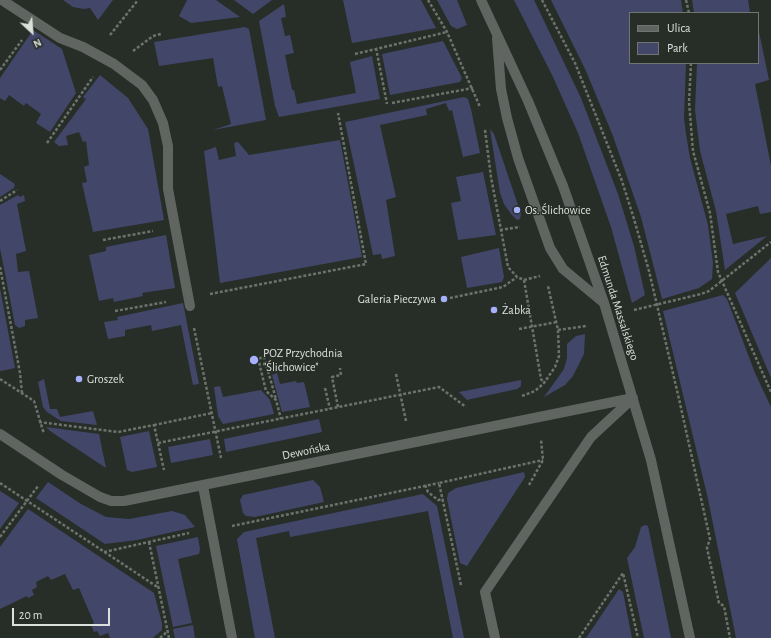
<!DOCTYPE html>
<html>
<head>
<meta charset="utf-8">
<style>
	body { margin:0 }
	#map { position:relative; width:771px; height:638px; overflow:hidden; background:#272e28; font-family:"Alegreya Sans",sans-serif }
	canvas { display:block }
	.legend { position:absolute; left:629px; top:12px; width:130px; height:52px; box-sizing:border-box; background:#272e28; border:1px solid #6f7570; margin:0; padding:5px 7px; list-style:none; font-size:12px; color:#dbe0dc }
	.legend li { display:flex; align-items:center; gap:8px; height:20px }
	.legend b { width:20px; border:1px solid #6f7570 }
	.north { position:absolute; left:12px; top:12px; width:40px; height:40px; -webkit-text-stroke:3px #272e28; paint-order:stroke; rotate:154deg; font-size:11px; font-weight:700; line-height:16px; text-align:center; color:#dbe0dc }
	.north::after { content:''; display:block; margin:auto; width:14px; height:18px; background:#dbe0dc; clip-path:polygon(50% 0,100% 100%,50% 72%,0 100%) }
	.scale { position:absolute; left:12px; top:608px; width:98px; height:18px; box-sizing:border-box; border:2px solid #dbe0dc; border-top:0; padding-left:5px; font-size:12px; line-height:14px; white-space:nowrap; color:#dbe0dc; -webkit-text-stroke:3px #272e28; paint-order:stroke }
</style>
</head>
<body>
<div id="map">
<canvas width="771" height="638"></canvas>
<ul class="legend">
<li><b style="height:5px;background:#616562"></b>Ulica</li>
<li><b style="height:11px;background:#424769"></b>Park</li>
</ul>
<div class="north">N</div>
<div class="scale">20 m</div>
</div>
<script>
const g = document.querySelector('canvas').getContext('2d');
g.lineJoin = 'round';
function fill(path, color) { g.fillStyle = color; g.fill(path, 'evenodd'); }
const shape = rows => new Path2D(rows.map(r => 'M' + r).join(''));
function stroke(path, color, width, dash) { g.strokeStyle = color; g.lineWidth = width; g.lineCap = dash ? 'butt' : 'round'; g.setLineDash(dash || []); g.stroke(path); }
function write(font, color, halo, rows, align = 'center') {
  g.font = font + ' "Alegreya Sans",sans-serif'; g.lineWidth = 3; g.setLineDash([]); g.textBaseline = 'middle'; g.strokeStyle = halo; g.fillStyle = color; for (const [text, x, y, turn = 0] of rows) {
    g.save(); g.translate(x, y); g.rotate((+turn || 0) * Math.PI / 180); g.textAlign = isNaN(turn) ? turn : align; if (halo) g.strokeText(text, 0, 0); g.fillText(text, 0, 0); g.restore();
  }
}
fill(shape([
	[63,0,113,0,98,20,90,8,84,9,73,7],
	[187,0,216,0,240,17,191,23,179,16],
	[234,0,272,0,253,14],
	[343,0,421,0,436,28,352,43],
	[437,0,457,0,467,25,457,29,451,26],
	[514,0,534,0,581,98,618,194,634,246,645,295,632,303,611,227,578,133,553,77],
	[551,0,681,0,683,13,630,13,630,63,686,63,684,118,686,134,690,158,708,225,713,263,712,279,699,288,662,299,641,217,613,136,586,71],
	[692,0,748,0,750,12,755,13,694,13],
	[284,4,286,17,281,18,285,36,290,35,294,53,285,55,292,90,294,90,297,104,356,93,350,62,372,56,380,99,279,117,275,106,259,21],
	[245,27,249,29,266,120,213,130,231,124,222,86,218,87,213,58,159,66,154,42],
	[758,27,769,80,755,84,771,166,771,212,760,214,758,206,726,214,733,244,767,236,725,270,716,211,700,151,695,110,697,63,758,63],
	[33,30,62,49,76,93,50,132,36,123,41,114,26,103,24,106,9,95,5,101,0,98,0,78],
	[443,41,462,78,460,82,390,95,382,54],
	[100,75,128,98,148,129,164,220,93,232,82,183,87,182,84,167,89,165,86,141,83,142,79,132,66,136,68,145,59,146,54,142,86,99,83,97],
	[464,97,468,99,471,109,480,153,463,157,452,110,449,111,446,103,426,109,427,115,380,125,396,197,386,200,395,256,382,259,381,254,373,255,345,122],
	[490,129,494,134,521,214,520,219,517,220,511,214,504,204,500,193],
	[340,140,362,257,220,283,204,151,216,147,219,160,236,156,234,143,238,142,249,155],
	[483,172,496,235,458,240,451,203,461,201,456,177],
	[0,174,15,184,14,188,0,197],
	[18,195,20,197,24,195,25,201,17,204,26,251,16,254,18,272,29,271,38,318,25,320,25,326,19,328,15,325,0,248,0,205],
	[166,235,175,288,142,293,143,296,114,302,113,298,99,301,89,255,106,251,106,247],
	[499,248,504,277,502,282,467,288,461,257],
	[771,258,771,378,735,293],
	[0,288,15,368,1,371,0,371],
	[723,295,727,299,755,373,771,407,771,638,736,638,708,499,663,311],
	[183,303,199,384,193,385,181,325,152,331,151,325,125,330,125,336,108,339,104,322,118,320,117,317],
	[585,334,584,354,573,376,565,385,544,397,564,369,567,358,567,344,576,336],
	[277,373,280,384,296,381,297,383,304,382,310,407,282,412,272,375],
	[44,379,50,409,57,409,60,417,93,411,97,425,61,421,47,412,43,407,38,382],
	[521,380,521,386,517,389,471,399,467,400,459,392],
	[220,386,223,397,261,390,270,400,274,414,223,424,218,416,214,387],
	[319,419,322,432,226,452,224,439],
	[46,427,99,434,106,468,50,431],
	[149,431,157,467,132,472,127,470,120,437],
	[210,439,213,455,171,463,168,447],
	[524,472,525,477,467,566,460,563,447,499,448,493,456,488],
	[313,480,320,487,324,502,255,517,246,516,243,513,240,500,243,495],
	[48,482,81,504,106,517,129,519,172,511,185,515,195,527,137,540,105,544,36,498],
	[0,491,19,503,0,529],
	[423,494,437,506,464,638,453,638,428,511,290,537,289,531,256,538,275,638,255,638,237,539,244,532],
	[28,509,154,593,162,623,162,630,153,638,110,638,108,633,100,636,97,631,94,632,91,625,94,623,79,588,73,590,65,574,51,580,48,576,36,582,37,587,32,590,34,595,28,598,27,596,0,609,0,547],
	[645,525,648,526,671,638,644,638,627,558,635,547,641,527],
	[198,537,200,549,199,554,178,559,192,623,173,627,156,546],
	[619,589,623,592,632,638,586,638],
	[193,625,195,638,175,638,173,629]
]), '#424769');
stroke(shape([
	[428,0,447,32,480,107],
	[542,0,575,63,622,181,634,219,649,271,679,399,710,539,707,548,719,603,724,606,730,638],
	[686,0,689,13],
	[110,35,138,0],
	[376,48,387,104],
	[133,51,153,36,161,34],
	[355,54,447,32],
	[691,63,689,102,693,151,710,213,718,272,771,392],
	[0,70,22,40],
	[392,103,473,88],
	[485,130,491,177,508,267,517,277,524,280,540,276],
	[47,143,93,77],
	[0,201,17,190],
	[500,230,520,227],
	[103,240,153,231],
	[0,267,20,373,22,393],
	[524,280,541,379,544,383],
	[210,294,366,264,338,113],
	[450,298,503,287,517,277],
	[634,310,701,294,709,291,771,242],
	[115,311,166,302],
	[194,328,221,458],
	[519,329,557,322],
	[558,330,586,326],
	[258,358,266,391,276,400,281,419],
	[254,360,264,357,276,399],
	[396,374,406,421],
	[0,379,34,401,44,434],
	[325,388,330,409],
	[522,396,535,391,544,383,555,367,559,356,558,330,548,286],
	[338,407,332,377,341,375,340,368],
	[39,422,118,432,154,425,164,470],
	[154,425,212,413],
	[158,443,439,387,466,407],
	[0,483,159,588],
	[425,485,428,492,438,500,443,499],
	[529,485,543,460,541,440],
	[232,526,439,483],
	[0,537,38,486],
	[149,542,169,638],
	[104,552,189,533],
	[461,585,439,483,543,460],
	[160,638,168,631],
	[579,638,623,573,638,638]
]), '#6c736d', 2.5, [3, 2]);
stroke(shape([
	[2,0,60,38,83,47,114,64,142,85,153,100,163,123,168,146,168,189,190,306],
	[481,0,528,101,563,186,604,303,651,460,690,638],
	[497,38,501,89,507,118,518,158,550,248,563,269,604,303],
	[0,434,62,475,100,497,111,501,124,501,633,398],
	[203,486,232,638],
	[495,638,485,592,591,437,633,398]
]), '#616562', 10);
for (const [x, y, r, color] of [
	[517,210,4,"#a6b1fc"],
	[444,299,4,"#a6b1fc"],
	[494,310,4,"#a6b1fc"],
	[254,360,5,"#a6b1fc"],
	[79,379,4,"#a6b1fc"]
]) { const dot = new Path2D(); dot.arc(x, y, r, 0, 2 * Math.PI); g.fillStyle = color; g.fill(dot); stroke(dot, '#272e28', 1.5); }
write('12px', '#dbe0dc', '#272e28', [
	["Os. Ślichowice",525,210],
	["Galeria Pieczywa",436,299,"right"],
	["Żabka",502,310],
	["POZ Przychodnia",263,353],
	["\"Ślichowice\"",263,367],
	["Groszek",87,379]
], 'left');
write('12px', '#dbe0dc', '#272e28', [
	["Edmunda Massalskiego",618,308,72],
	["Dewońska",306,451,-12]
]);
</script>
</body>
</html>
